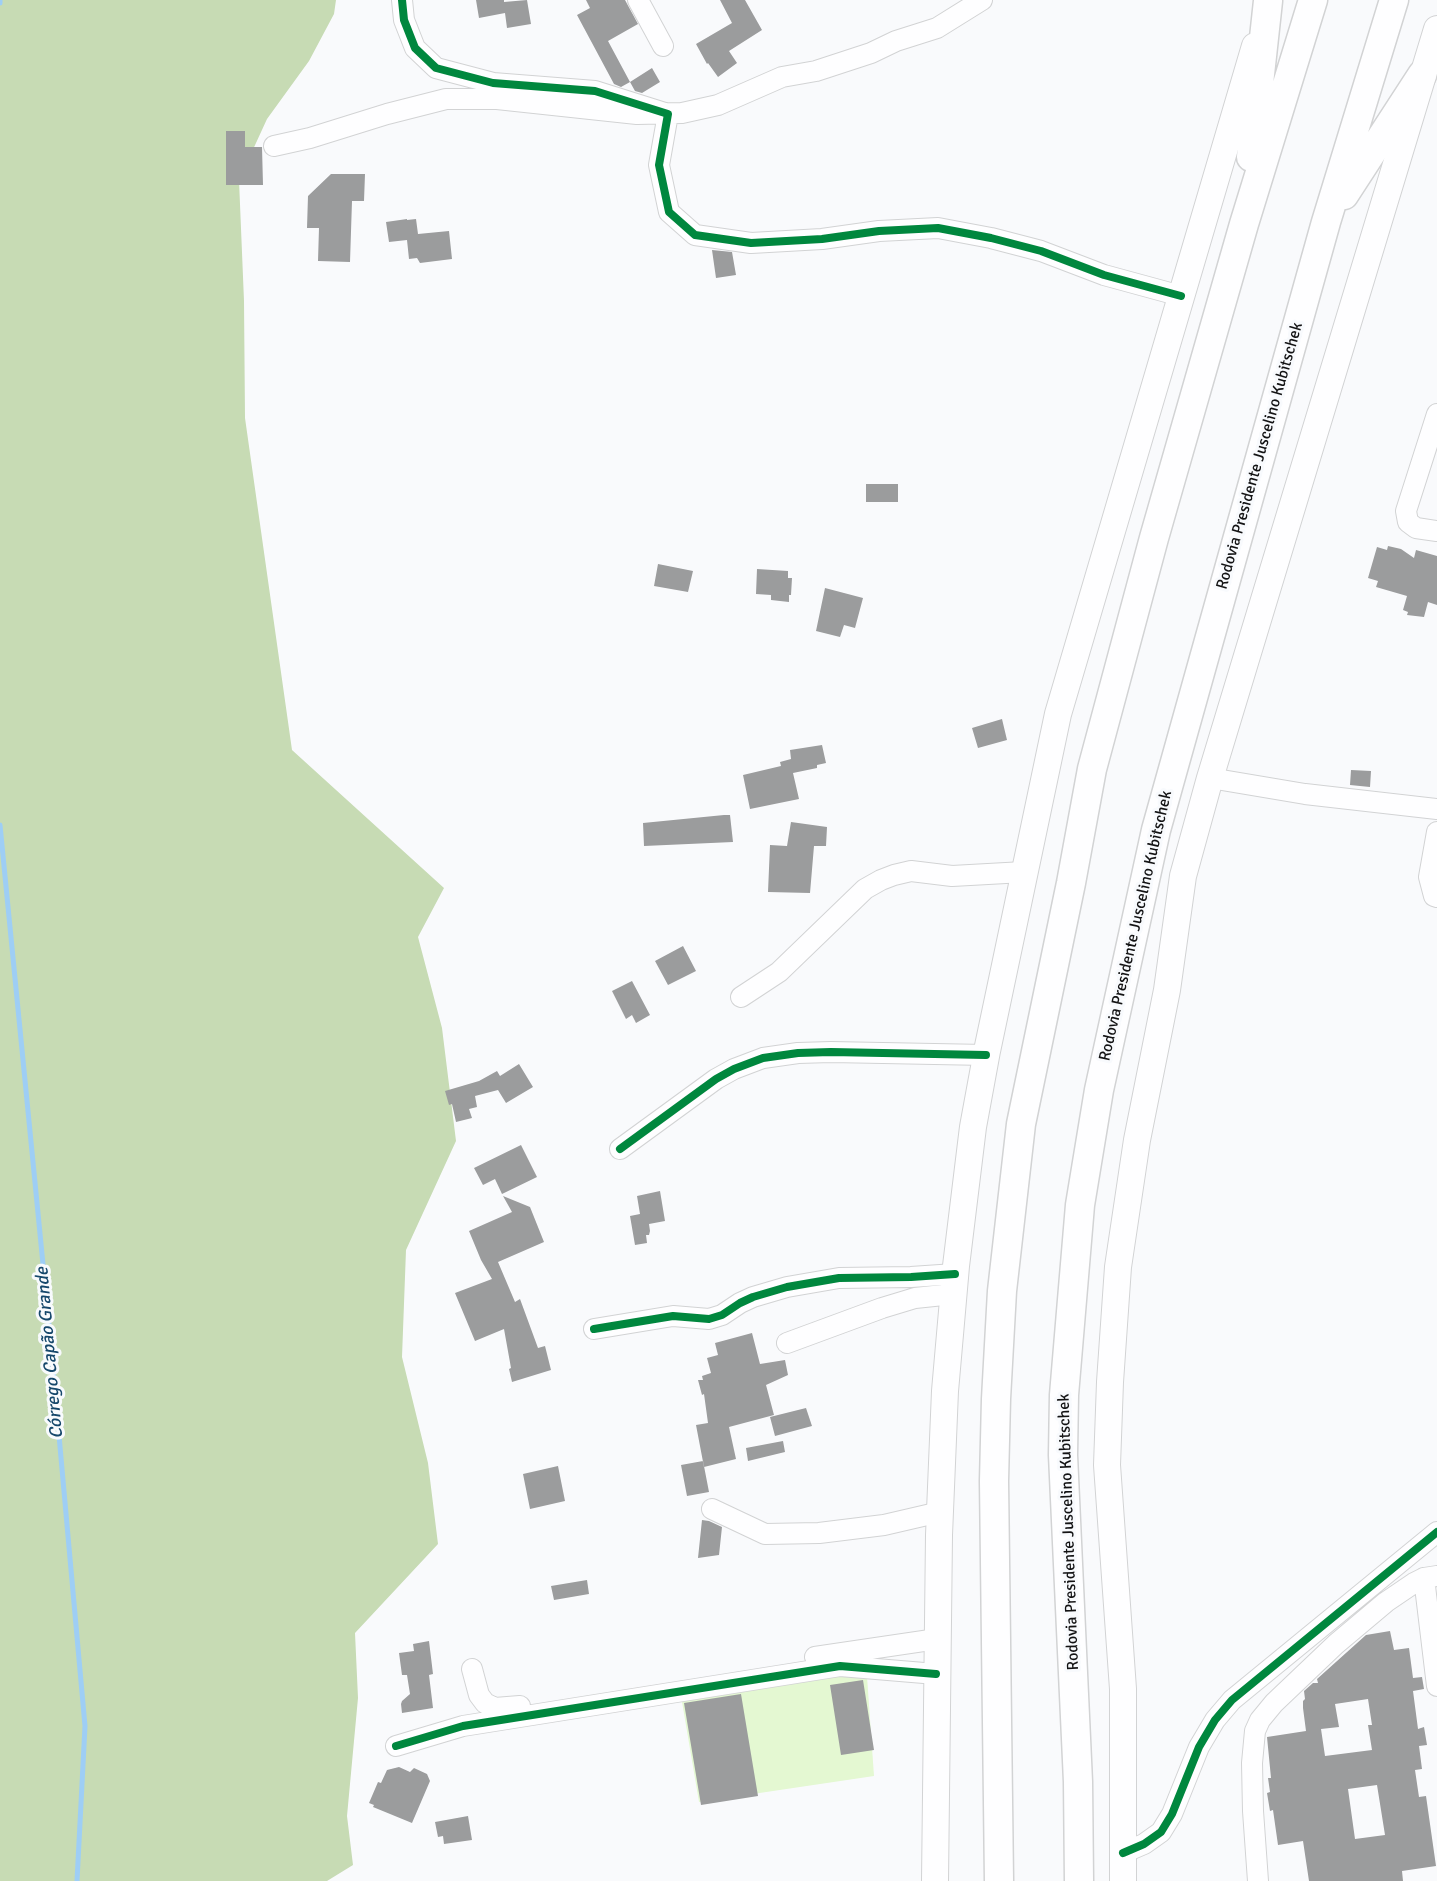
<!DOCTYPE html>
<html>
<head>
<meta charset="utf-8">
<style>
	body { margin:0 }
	canvas { display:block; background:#f9fafc }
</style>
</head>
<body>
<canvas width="1437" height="1881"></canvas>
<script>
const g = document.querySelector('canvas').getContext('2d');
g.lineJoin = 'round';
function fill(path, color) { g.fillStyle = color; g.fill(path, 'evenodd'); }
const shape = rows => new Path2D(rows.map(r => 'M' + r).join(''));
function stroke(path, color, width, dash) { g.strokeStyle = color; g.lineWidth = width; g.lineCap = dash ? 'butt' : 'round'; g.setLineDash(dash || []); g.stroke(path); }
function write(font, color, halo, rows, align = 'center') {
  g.font = font + ' Signika,sans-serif'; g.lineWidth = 6; g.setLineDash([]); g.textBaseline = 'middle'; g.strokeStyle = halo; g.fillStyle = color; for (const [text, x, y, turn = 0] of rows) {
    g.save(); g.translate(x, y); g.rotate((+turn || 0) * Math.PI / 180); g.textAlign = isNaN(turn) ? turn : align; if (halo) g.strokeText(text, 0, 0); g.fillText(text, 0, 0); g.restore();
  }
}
fill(shape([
	[866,1662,874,1776,699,1802,680,1690]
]), '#e4f8d2');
fill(shape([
	[0,0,336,0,334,14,309,61,267,119,239,180,244,301,245,418,292,750,444,888,418,937,442,1028,456,1141,406,1250,402,1357,428,1463,438,1544,355,1633,358,1698,347,1816,353,1865,327,1881,0,1881]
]), '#c7dbb4');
stroke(shape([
	[0,3,0,0],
	[0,825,51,1346,85,1726,77,1881]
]), '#9ecef5', 5);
fill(shape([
	[476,0,504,0,504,2,527,0,531,24,507,28,505,13,479,18],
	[586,0,625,0,638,24,608,41,630,82,621,87,614,84,577,15,590,8],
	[720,0,745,0,762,30,729,51,737,63,718,77,708,63,707,64,696,44,732,23],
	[652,68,660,82,642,93,635,91,630,82],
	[226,131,245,131,245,147,262,147,263,185,226,185],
	[331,174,365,174,364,201,352,201,350,262,318,261,319,228,307,228,308,196],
	[407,219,407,220,416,219,418,234,449,231,452,259,420,263,417,258,409,259,407,240,389,242,386,222],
	[712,250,732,252,736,275,716,278],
	[866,484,898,484,898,502,866,502],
	[1388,546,1401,549,1414,558,1416,550,1437,556,1437,605,1428,602,1424,617,1407,615,1408,612,1403,610,1407,596,1376,587,1378,581,1368,578,1377,547,1387,550],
	[658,564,693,571,688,592,654,586],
	[757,569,788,571,788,578,792,578,791,595,789,595,789,602,771,600,771,595,756,594],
	[825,588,863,598,855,628,844,625,840,637,816,631],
	[1002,719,1007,740,978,748,972,728],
	[822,745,826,763,817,765,817,768,793,773,799,799,750,809,743,775,781,766,780,762,791,759,790,750],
	[1351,770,1371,771,1370,787,1350,785],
	[724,815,730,815,733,842,644,846,643,823],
	[791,822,827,827,826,846,814,846,810,893,768,892,770,845,787,846],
	[683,946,696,971,668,985,655,961],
	[632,981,650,1015,636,1023,632,1015,626,1019,612,991],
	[519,1064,533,1087,506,1103,498,1090,475,1096,477,1107,469,1109,472,1118,456,1122,452,1104,449,1105,445,1091,479,1081,497,1071,500,1076],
	[521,1145,537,1177,502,1194,495,1179,483,1185,474,1168],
	[660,1191,665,1221,649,1224,650,1231,649,1235,646,1235,647,1243,635,1245,630,1216,640,1214,637,1196],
	[503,1196,530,1207,544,1242,498,1262,515,1302,520,1299,538,1348,545,1346,551,1370,512,1382,509,1369,511,1368,504,1329,475,1341,455,1293,492,1279,481,1260,469,1231,512,1212],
	[752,1333,760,1364,785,1360,788,1375,766,1385,774,1415,729,1427,736,1459,704,1467,696,1425,708,1423,704,1394,702,1395,698,1380,703,1380,702,1376,711,1373,707,1358,718,1355,715,1343],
	[806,1408,812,1426,775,1436,770,1417],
	[783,1441,785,1452,748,1461,746,1448],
	[703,1461,709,1492,687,1496,681,1465],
	[558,1466,565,1501,530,1509,523,1474],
	[702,1520,709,1521,722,1527,719,1555,698,1558],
	[587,1580,589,1594,554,1600,551,1586],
	[1390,1631,1394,1650,1409,1648,1413,1678,1422,1677,1424,1689,1413,1691,1418,1729,1424,1727,1427,1745,1419,1746,1422,1769,1415,1770,1419,1797,1426,1796,1436,1866,1402,1871,1403,1881,1309,1881,1303,1841,1278,1845,1273,1810,1270,1811,1267,1793,1270,1792,1268,1778,1271,1778,1267,1737,1306,1731,1303,1708,1303,1701,1305,1699,1304,1691,1313,1683,1318,1683,1317,1679,1366,1635],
	[1368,1699,1372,1725,1368,1725,1372,1750,1325,1756,1321,1729,1339,1727,1335,1704],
	[1377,1785,1385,1835,1355,1839,1348,1789],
	[429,1641,433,1674,429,1675,433,1708,402,1713,401,1704,402,1701,410,1694,407,1675,402,1675,399,1653,414,1651,413,1644],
	[863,1680,874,1750,841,1755,830,1685],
	[741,1694,758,1796,701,1805,684,1703],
	[399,1767,410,1772,414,1768,427,1774,430,1781,412,1823,373,1807,374,1805,369,1803,378,1782,381,1783,387,1770],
	[468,1816,472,1840,444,1844,443,1836,438,1837,435,1822]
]), '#9b9c9d');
const minor = shape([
	[402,0,404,20,415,48,436,68,493,83,595,91,668,114,659,165,669,212,695,235,751,243,822,239,879,231,938,228,991,238,1041,251,1104,275,1181,296],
	[638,0,663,46],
	[274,146,310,138,387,114,446,99,497,99,637,114,682,113,718,105,782,77,816,71,871,53,896,41,937,28,982,0],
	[1437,414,1406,511,1408,522,1416,528,1437,531],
	[1210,778,1305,794,1437,809],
	[1437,832,1429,877,1434,896,1437,897],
	[741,997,779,972,865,889,881,880,894,875,911,871,952,876,1024,872],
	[620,1149,716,1079,734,1069,763,1058,798,1053,831,1052,986,1055],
	[594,1329,673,1316,709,1319,722,1315,740,1303,753,1297,787,1287,839,1278,911,1277,955,1274],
	[787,1343,882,1308,915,1298,953,1294],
	[712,1509,765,1534,819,1533,884,1525,940,1512],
	[1424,1578,1437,1686],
	[815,1657,937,1639],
	[472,1669,479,1695,485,1703,495,1708,520,1706],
	[396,1746,463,1726,840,1666,936,1674],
	[1123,1853,1144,1844,1161,1832,1172,1814,1199,1747,1215,1720,1232,1700,1437,1532],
	[1258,1881,1253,1811,1252,1763,1255,1731,1260,1720,1274,1703,1336,1644,1386,1602,1414,1583,1424,1578,1437,1576]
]);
const major = shape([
	[935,1881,939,1535,945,1391,956,1266,973,1127,987,1051,1058,714,1255,46],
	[1123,1881,1123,1689,1107,1465,1110,1382,1118,1267,1137,1140,1167,990,1183,876,1210,778,1437,29]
]);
const highway = shape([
	[1251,157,1268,1],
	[1344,195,1422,75],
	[999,1881,994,1481,996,1399,1002,1291,1021,1124,1071,883,1092,769,1154,538,1244,224,1313,0],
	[1079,1881,1078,1782,1063,1455,1064,1395,1080,1205,1099,1090,1156,830,1326,222,1394,0]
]);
stroke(minor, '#d2d3d4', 22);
stroke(major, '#d2d3d4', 28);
stroke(highway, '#d2d3d4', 31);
stroke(minor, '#fefeff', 20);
stroke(major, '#fefeff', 26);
stroke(highway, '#fefeff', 28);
stroke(shape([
	[402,0,404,20,415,48,436,68,493,83,595,91,668,114,659,165,669,212,695,235,751,243,822,239,879,231,938,228,991,238,1041,251,1104,275,1181,296],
	[620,1149,716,1079,734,1069,763,1058,798,1053,831,1052,986,1055],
	[594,1329,673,1316,709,1319,722,1315,740,1303,753,1297,787,1287,839,1278,911,1277,955,1274],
	[396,1746,463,1726,840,1666,936,1674],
	[1123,1853,1144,1844,1161,1832,1172,1814,1199,1747,1215,1720,1232,1700,1437,1532]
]), '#00873e', 8);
write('16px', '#131314', '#f8fafd', [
	["Rodovia Presidente Juscelino Kubitschek",1260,456,-74],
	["Rodovia Presidente Juscelino Kubitschek",1136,926,-77],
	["Rodovia Presidente Juscelino Kubitschek",1069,1532,-92]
]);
write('italic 18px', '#15476b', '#f8fafd', [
	["Córrego Capão Grande",50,1353,-95]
]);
</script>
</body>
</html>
